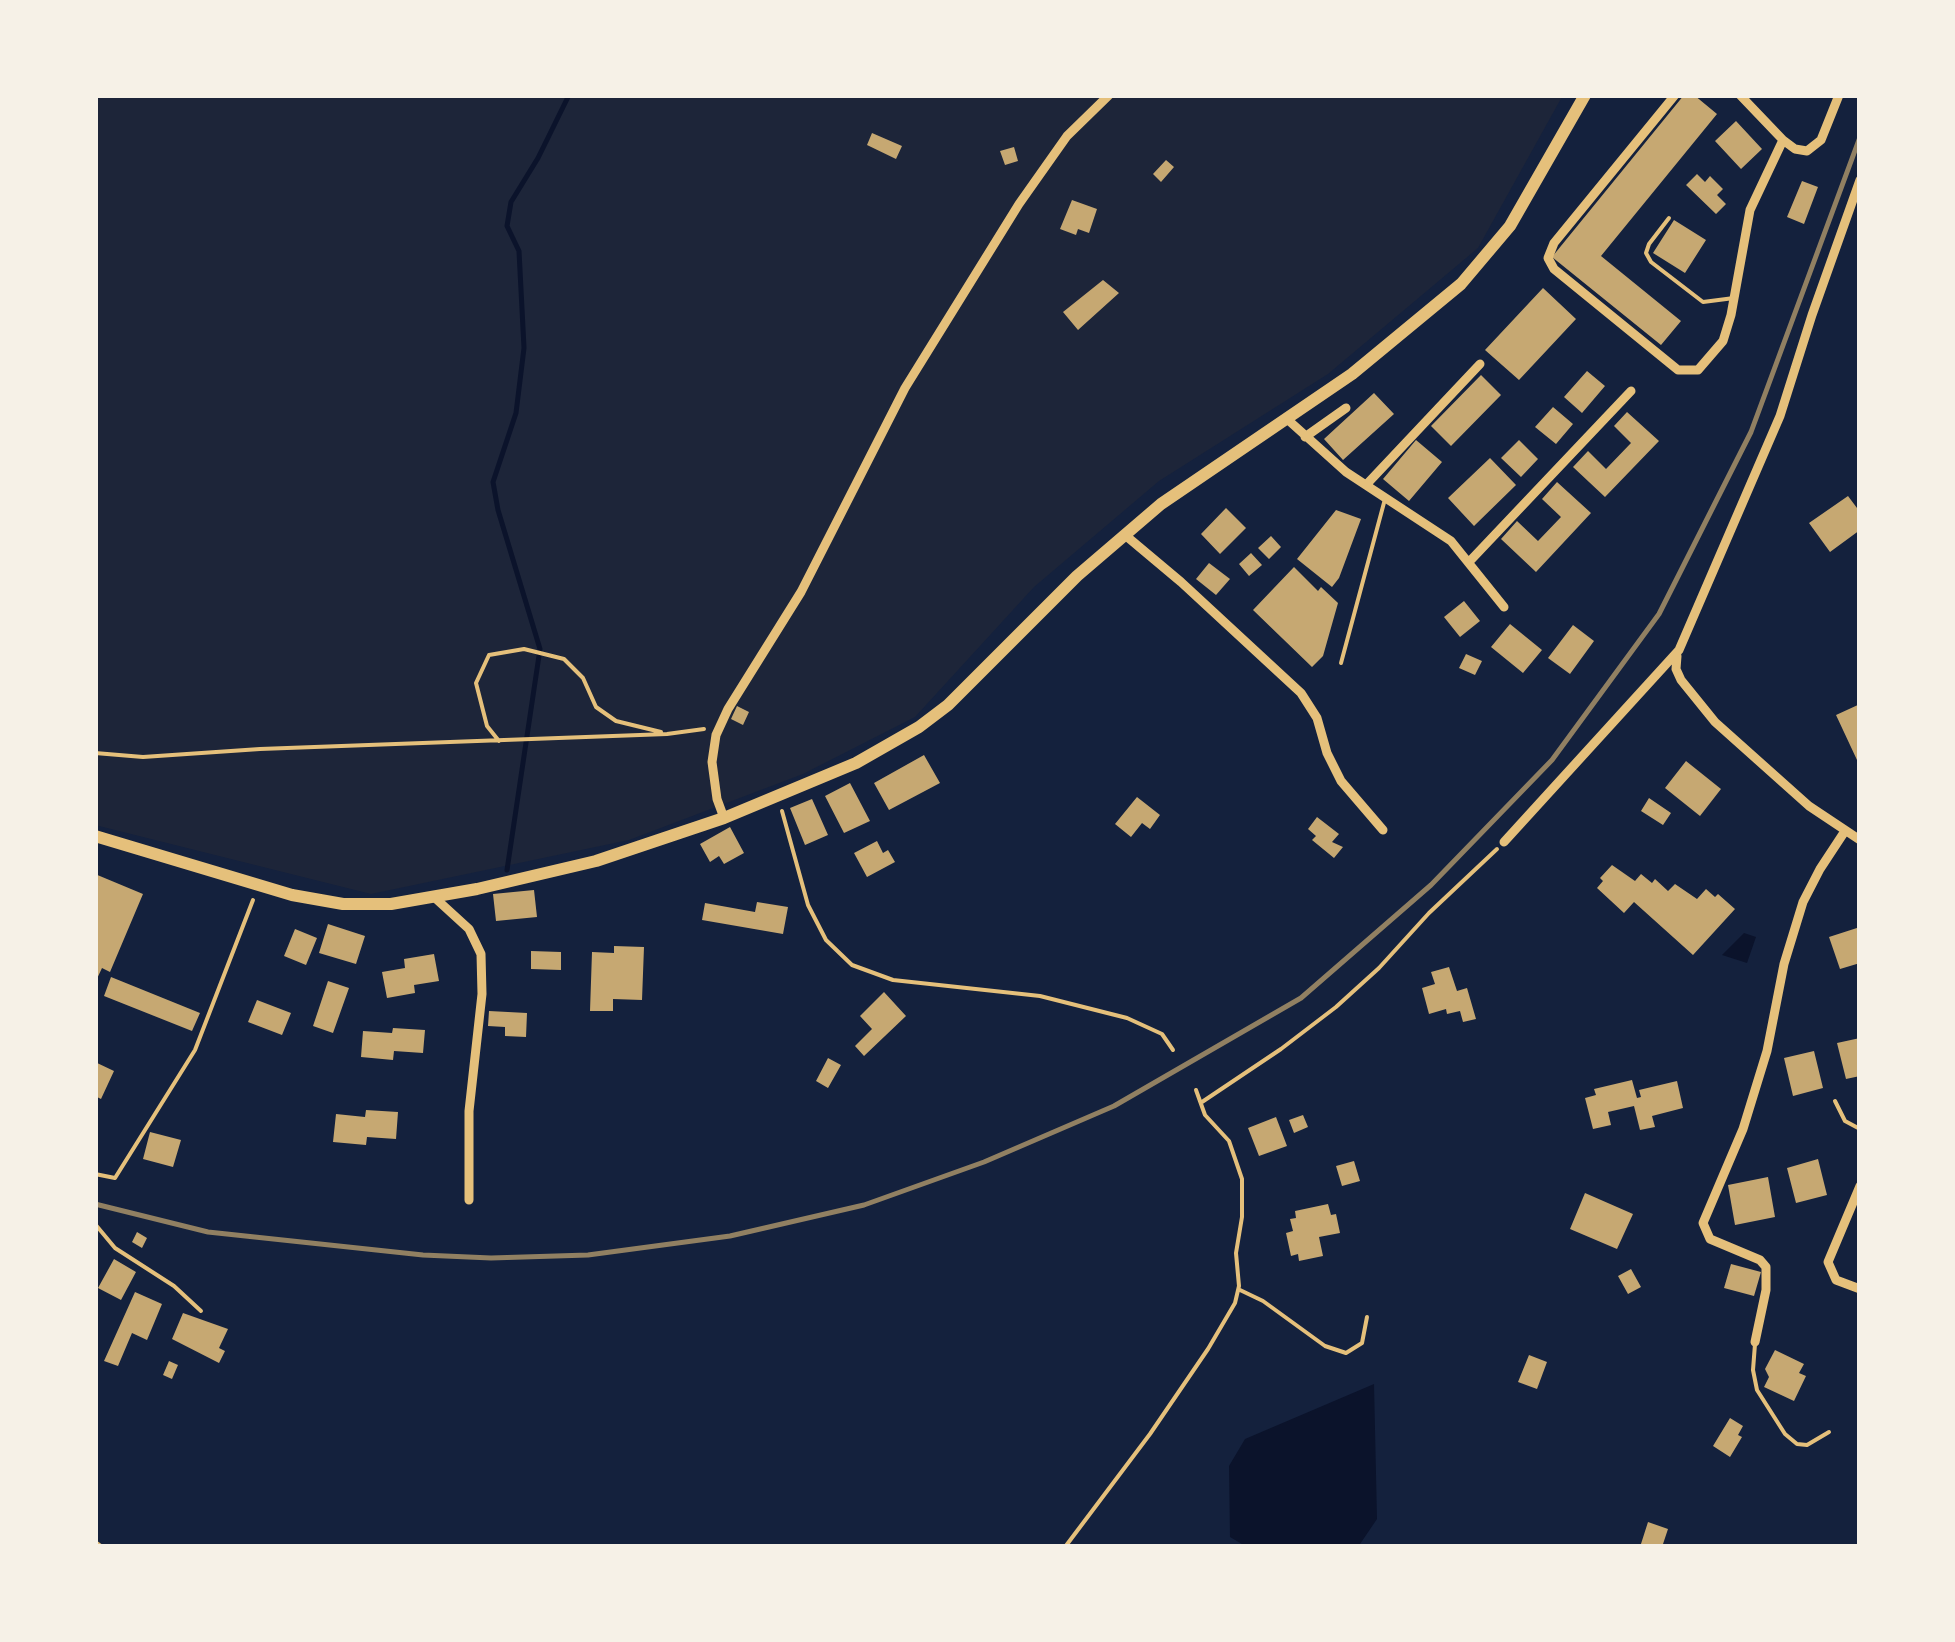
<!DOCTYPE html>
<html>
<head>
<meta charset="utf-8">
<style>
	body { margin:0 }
	#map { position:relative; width:1955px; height:1642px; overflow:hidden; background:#14213d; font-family:Rubik,sans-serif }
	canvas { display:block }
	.frame { position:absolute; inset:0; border:98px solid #f6f1e7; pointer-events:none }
</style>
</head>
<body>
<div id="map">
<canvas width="1955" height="1642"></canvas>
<div class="frame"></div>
</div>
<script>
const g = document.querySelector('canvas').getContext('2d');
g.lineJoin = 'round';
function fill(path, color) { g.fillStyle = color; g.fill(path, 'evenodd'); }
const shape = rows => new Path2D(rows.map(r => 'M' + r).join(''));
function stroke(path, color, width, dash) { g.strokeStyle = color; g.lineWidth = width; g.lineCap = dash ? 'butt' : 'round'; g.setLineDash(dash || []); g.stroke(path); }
fill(shape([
	[95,95,1563,95,1478,248,1328,374,1159,481,1034,587,915,717,803,774,629,840,371,894,95,825]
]), '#1d2539');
fill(shape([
	[1744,933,1756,937,1747,963,1722,955],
	[1374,1384,1377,1519,1358,1547,1247,1547,1230,1537,1229,1466,1245,1439]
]), '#0b132b');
stroke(shape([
	[507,870,540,649,498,510,493,482,516,413,524,348,519,251,507,226,511,202,538,158,569,95]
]), '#0b132b', 5);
fill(shape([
	[1684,95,1694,95,1717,114,1601,256,1681,321,1661,345,1552,257],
	[1736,121,1762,149,1741,169,1715,141],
	[872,133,902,146,896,159,867,145],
	[1014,147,1018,161,1005,165,1000,151],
	[1166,160,1174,167,1161,182,1153,174],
	[1697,174,1705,182,1710,176,1723,189,1717,195,1726,204,1716,214,1686,185],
	[1802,181,1818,187,1804,224,1787,217],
	[1072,200,1097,209,1089,233,1078,229,1076,235,1060,229],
	[1674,220,1706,240,1685,273,1653,253],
	[1103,280,1119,293,1078,330,1063,312],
	[1543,288,1576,319,1519,380,1485,350],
	[1587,371,1605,386,1582,413,1564,397],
	[1481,375,1501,395,1451,446,1431,426],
	[1374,393,1394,414,1343,460,1324,439],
	[1553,407,1573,424,1556,444,1535,427],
	[1627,412,1659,441,1605,497,1573,467,1588,451,1606,469,1631,443,1614,426],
	[1416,440,1442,462,1409,501,1383,479],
	[1519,440,1538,459,1521,477,1501,458],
	[1490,458,1516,485,1474,526,1448,498],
	[1557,482,1591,513,1536,572,1501,539,1517,521,1538,541,1561,517,1542,499],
	[1848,496,1860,512,1860,530,1830,552,1809,523],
	[1226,508,1246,528,1220,554,1201,534],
	[1336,510,1361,519,1339,578,1332,587,1297,559],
	[1271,536,1281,547,1269,559,1258,548],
	[1251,553,1262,565,1249,576,1239,564],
	[1209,563,1230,579,1216,595,1196,579],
	[1294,567,1318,591,1321,587,1338,603,1323,656,1312,667,1253,610],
	[1464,601,1480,621,1460,637,1444,617],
	[1510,624,1542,650,1523,673,1491,647],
	[1573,625,1594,641,1570,674,1548,658],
	[1466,654,1482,661,1475,675,1459,668],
	[1860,704,1860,759,1857,760,1836,715],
	[737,706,749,712,743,725,731,719],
	[924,755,940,783,889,810,874,783],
	[1686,761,1721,789,1700,816,1665,788],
	[850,783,870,821,844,833,825,796],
	[1137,797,1160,815,1150,829,1142,823,1131,837,1115,824],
	[1649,798,1671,813,1663,825,1641,811],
	[812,799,828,835,805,845,790,808],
	[1317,817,1339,834,1332,842,1343,847,1334,858,1312,840,1316,836,1308,829],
	[730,827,744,853,724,864,719,856,710,862,700,844],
	[877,841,883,853,888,850,895,862,867,877,854,853],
	[1612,865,1635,881,1641,874,1652,883,1655,879,1668,891,1675,884,1697,899,1706,889,1715,897,1718,894,1735,909,1693,955,1634,902,1624,913,1597,888,1603,881,1600,878],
	[95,874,143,894,110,972,102,968,95,983],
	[534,890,537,917,496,921,493,894],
	[757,902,788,907,783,934,702,920,705,903,755,912],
	[328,924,365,936,356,964,319,953],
	[1860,927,1860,963,1840,969,1829,937],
	[295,929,317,938,306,965,284,956],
	[614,946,644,947,642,1000,613,999,613,1011,590,1011,592,952,614,953],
	[531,951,561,952,561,970,531,969],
	[434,954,439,981,414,985,415,993,387,998,382,972,405,968,404,959],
	[1449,967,1457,991,1467,988,1476,1019,1463,1022,1460,1011,1447,1014,1446,1009,1429,1014,1422,988,1435,984,1431,972],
	[111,977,200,1013,192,1031,104,996],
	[328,981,349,988,333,1033,313,1026],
	[884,992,906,1016,864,1056,855,1046,872,1029,860,1016],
	[257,1000,291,1013,282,1035,248,1022],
	[489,1011,527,1013,526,1037,505,1036,505,1027,488,1026],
	[393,1028,425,1030,423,1053,394,1051,393,1060,361,1057,363,1031,392,1033],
	[1860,1038,1860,1076,1846,1079,1837,1043],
	[1814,1051,1823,1088,1793,1096,1784,1058],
	[828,1058,841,1065,828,1088,816,1081],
	[95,1062,114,1071,101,1099,95,1096],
	[1632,1080,1637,1098,1641,1097,1639,1090,1677,1081,1683,1108,1652,1116,1655,1127,1640,1130,1634,1106,1608,1112,1611,1125,1593,1129,1585,1098,1596,1095,1594,1089],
	[366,1110,398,1112,396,1139,367,1137,366,1145,333,1142,336,1114,365,1117],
	[1303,1115,1308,1127,1294,1133,1289,1120],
	[1276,1117,1287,1146,1259,1156,1248,1128],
	[150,1132,181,1140,173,1167,143,1159],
	[1818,1159,1827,1195,1796,1203,1787,1168],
	[1354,1161,1360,1181,1342,1186,1336,1166],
	[1768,1177,1775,1217,1735,1225,1728,1185],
	[1585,1193,1633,1214,1617,1249,1570,1229],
	[1328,1204,1331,1215,1336,1214,1340,1233,1319,1237,1323,1256,1299,1261,1298,1254,1291,1256,1286,1233,1293,1231,1290,1219,1296,1218,1295,1211],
	[137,1232,147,1238,142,1248,132,1242],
	[114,1259,136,1272,121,1300,98,1288],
	[1731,1264,1761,1272,1754,1296,1724,1288],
	[1631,1269,1641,1287,1628,1294,1618,1276],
	[135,1292,162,1304,147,1340,132,1333,118,1366,104,1361],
	[183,1313,228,1329,219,1348,225,1351,219,1363,172,1339],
	[1775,1350,1804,1364,1799,1373,1806,1376,1794,1401,1764,1387,1769,1377,1765,1369],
	[1529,1355,1547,1362,1537,1389,1518,1382],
	[169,1361,178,1365,172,1379,163,1375],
	[1730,1418,1743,1426,1738,1435,1742,1437,1730,1457,1713,1446],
	[1648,1522,1668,1529,1662,1547,1640,1547]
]), '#c6a872');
stroke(shape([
	[499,741,487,726,476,683,489,655,524,649,564,659,583,678,596,707,616,721,661,732],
	[95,753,143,757,260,749,667,734,704,729],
	[782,811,808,905,826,940,852,965,893,980,1040,996,1127,1018,1162,1034,1173,1050],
	[1202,1102,1281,1049,1336,1007,1379,968,1429,913,1497,849],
	[95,1174,115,1178,195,1050,253,900],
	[1240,1290,1263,1301,1325,1346,1346,1353,1362,1343,1367,1317],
	[1065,1547,1150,1434,1208,1349,1235,1303,1239,1286,1236,1253,1242,1217,1242,1179,1229,1141,1205,1115,1196,1090]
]), '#e5c07b', 4);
stroke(shape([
	[1669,218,1649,244,1646,253,1651,262,1703,302,1734,298],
	[1341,663,1385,499],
	[1835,1101,1845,1121,1860,1129],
	[95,1224,115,1248,174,1286,201,1311],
	[1755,1344,1753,1370,1757,1390,1785,1434,1797,1444,1807,1445,1829,1432],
	[95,1542,102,1547]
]), '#e5c07b', 4);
stroke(shape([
	[1675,95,1554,243,1548,258,1554,269,1678,370,1698,370,1723,341,1731,315,1750,210,1783,140],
	[1740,95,1783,140,1795,149,1807,151,1821,140,1839,95],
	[1287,419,1346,472,1451,541,1504,607],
	[1305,437,1346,408],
	[1366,485,1480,364],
	[1125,535,1181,582,1301,693,1317,718,1327,753,1341,781,1383,830],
	[1469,562,1631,391],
	[1677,656,1676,669,1681,680,1715,722,1809,806,1860,840],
	[724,818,717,799,712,762,716,735,728,709,801,592,905,388,1019,204,1067,136,1109,95],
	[1504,842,1679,650,1780,416,1812,315,1860,180],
	[434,897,469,929,481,954,482,994,469,1111,469,1200],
	[1860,1186,1828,1262,1836,1280,1860,1289],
	[1755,1342,1766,1290,1766,1267,1760,1260,1710,1239,1703,1223,1743,1129,1767,1051,1784,964,1803,902,1820,869,1845,831]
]), '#e5c07b', 9);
stroke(shape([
	[95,836,292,895,343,904,391,904,477,889,596,861,724,818,856,763,919,727,948,705,1077,576,1161,504,1352,374,1461,284,1510,226,1585,95]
]), '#e5c07b', 12);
stroke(shape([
	[95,1204,208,1232,423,1255,491,1258,588,1255,730,1236,864,1205,984,1162,1114,1106,1301,998,1431,885,1552,760,1659,614,1751,432,1860,137]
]), '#918062', 5);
</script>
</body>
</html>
